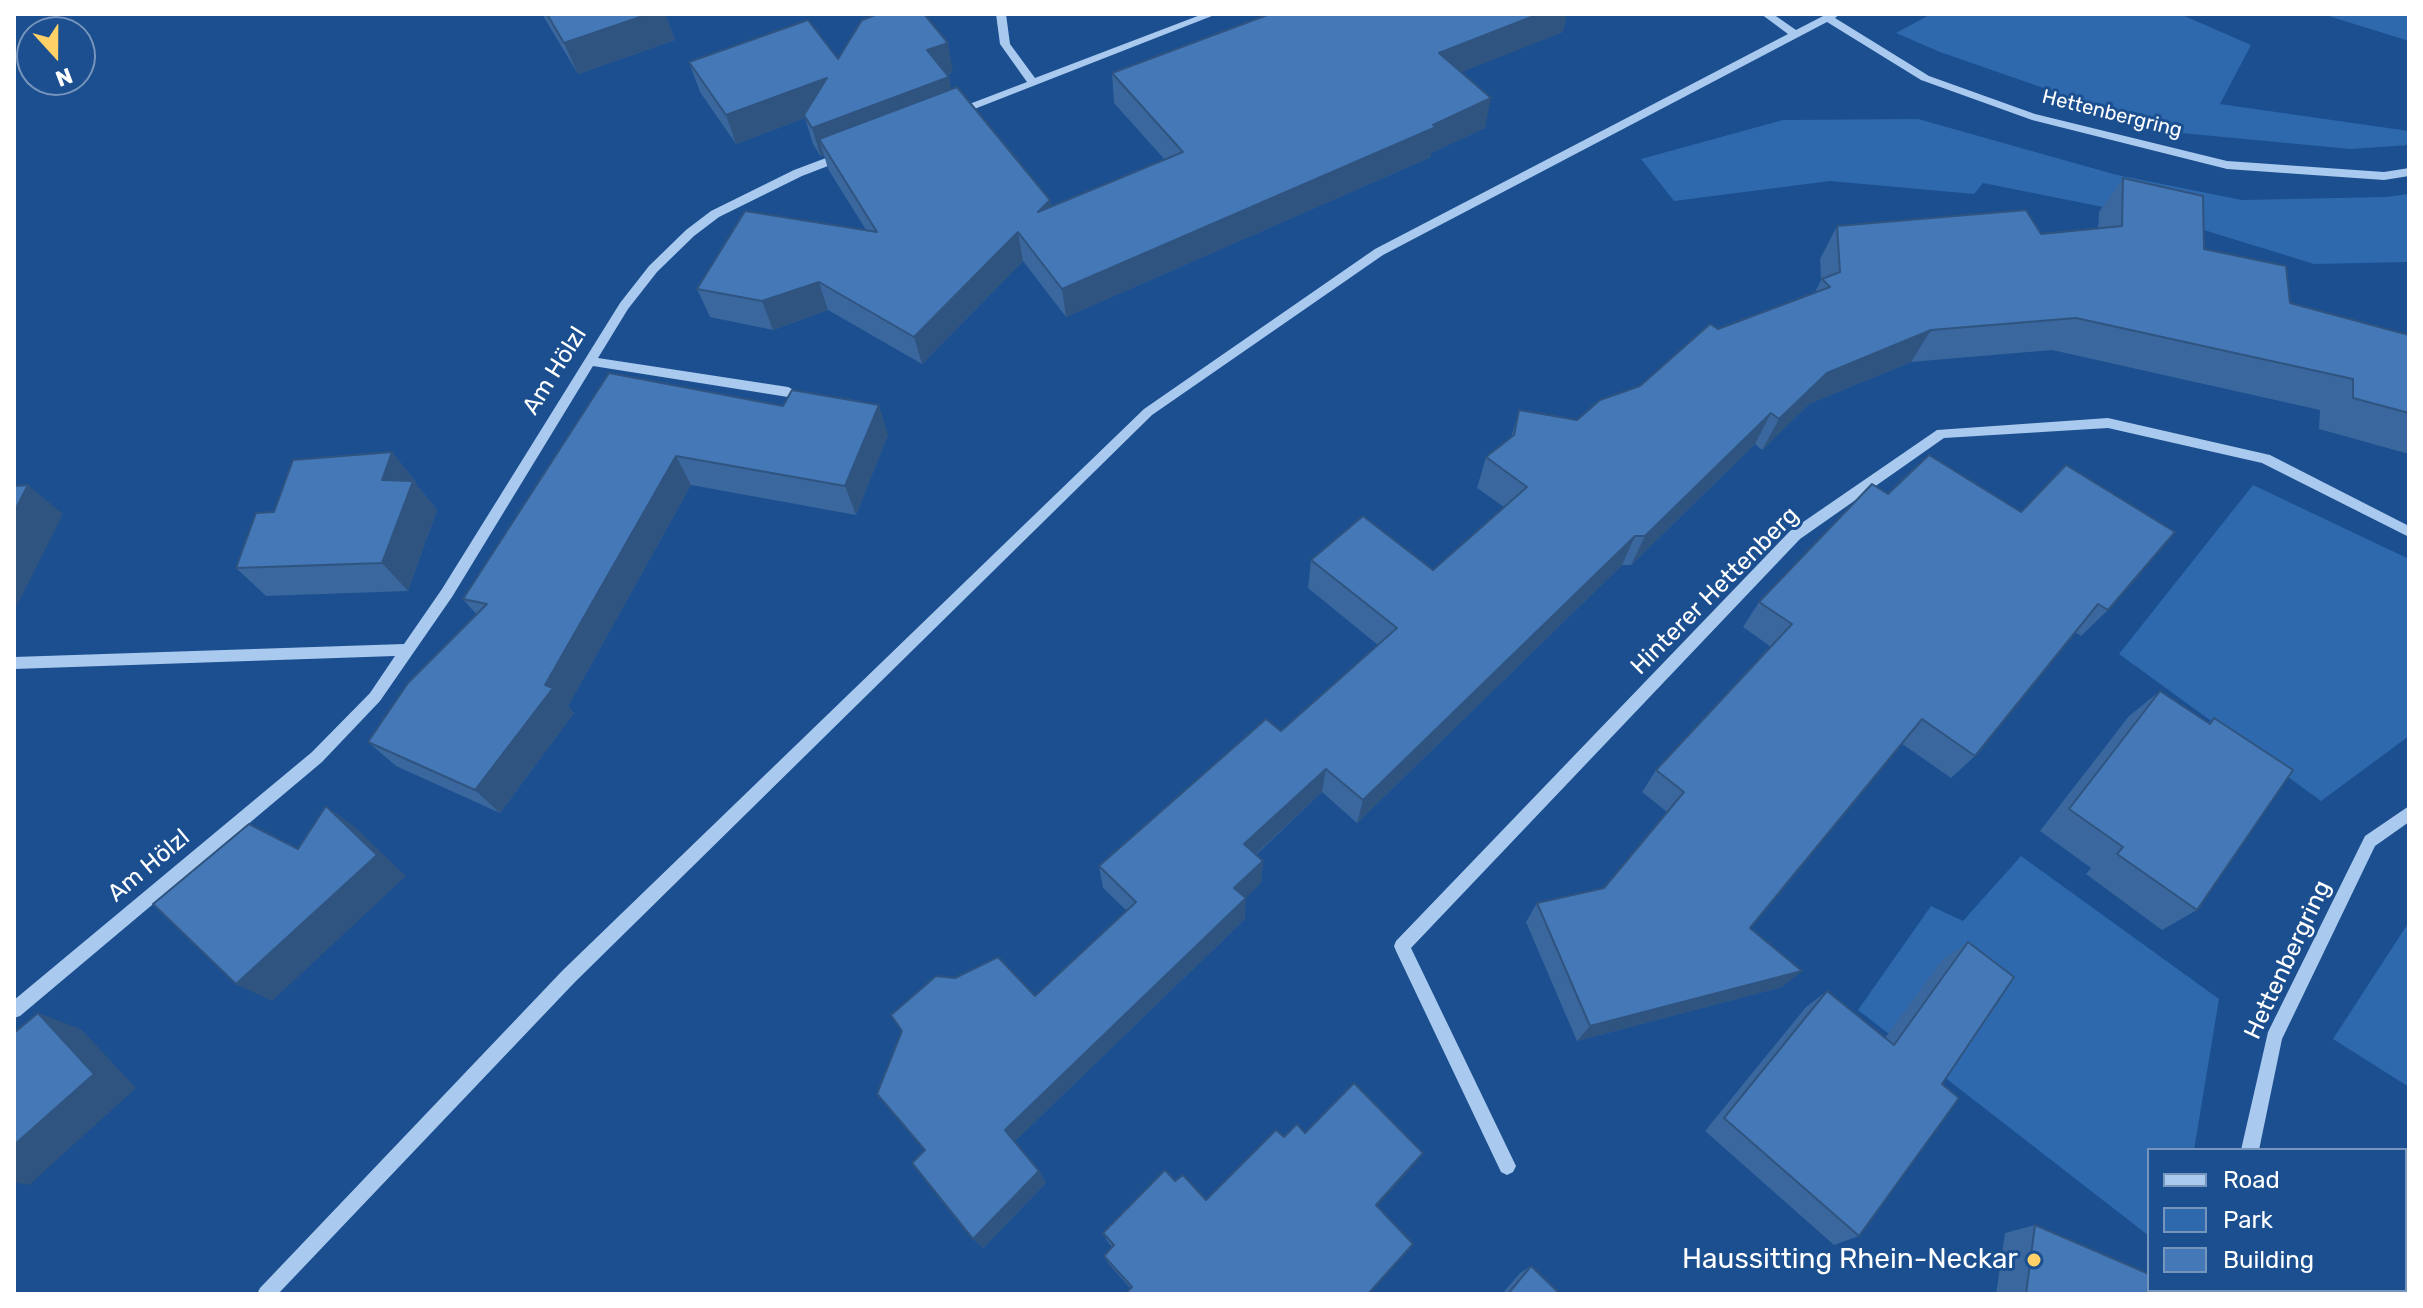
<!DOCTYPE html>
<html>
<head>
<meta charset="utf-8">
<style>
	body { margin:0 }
	#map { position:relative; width:2423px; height:1308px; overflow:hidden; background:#1b4f8f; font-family:Rubik,sans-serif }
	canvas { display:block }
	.frame { position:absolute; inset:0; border:16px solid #fff; pointer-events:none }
	.legend { position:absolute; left:2147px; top:1148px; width:260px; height:144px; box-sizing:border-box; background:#1b4f8f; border:2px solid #7695bc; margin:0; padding:10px 14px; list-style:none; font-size:24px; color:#fff }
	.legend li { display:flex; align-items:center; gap:16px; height:40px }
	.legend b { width:40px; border:2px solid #7695bc }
	.north { position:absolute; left:16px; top:16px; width:80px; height:80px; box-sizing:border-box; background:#1b4f8f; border:2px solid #7695bc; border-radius:50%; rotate:159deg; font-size:22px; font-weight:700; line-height:32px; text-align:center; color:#fff }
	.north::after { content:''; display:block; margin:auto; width:28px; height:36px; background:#ffd166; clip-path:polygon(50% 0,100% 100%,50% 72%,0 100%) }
</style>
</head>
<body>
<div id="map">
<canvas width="2423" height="1308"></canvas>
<div class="frame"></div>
<ul class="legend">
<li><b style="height:10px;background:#a9c9ee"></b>Road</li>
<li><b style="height:22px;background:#2e69ad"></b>Park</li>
<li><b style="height:22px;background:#4478b7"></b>Building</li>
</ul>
<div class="north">N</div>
</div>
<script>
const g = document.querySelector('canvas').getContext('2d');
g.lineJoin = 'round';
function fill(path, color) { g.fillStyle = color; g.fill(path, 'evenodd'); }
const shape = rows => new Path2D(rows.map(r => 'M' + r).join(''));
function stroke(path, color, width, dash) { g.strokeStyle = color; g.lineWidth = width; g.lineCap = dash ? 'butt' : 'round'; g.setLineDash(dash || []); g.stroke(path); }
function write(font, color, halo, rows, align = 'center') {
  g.font = font + ' Rubik,sans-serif'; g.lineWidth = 6; g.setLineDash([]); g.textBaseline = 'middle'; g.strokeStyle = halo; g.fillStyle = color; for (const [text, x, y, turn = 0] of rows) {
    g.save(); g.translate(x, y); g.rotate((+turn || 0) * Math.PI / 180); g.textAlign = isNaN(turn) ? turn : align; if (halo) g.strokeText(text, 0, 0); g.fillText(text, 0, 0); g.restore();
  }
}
fill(shape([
	[1931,14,2180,14,2251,45,2220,104,2409,131,2409,145,2351,149,2170,132,1940,52,1896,33],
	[2322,14,2409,14,2409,41],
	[1918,119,2117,175,2242,200,2386,197,2409,194,2409,262,2314,264,2178,222,1983,183,1974,194,1830,181,1674,201,1641,159,1783,120],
	[2253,485,2409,559,2409,736,2321,801,2119,654],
	[2021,856,2219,999,2194,1150,2149,1150,2149,1236,1858,1010,1931,906,1963,921],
	[2409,922,2409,1087,2333,1039]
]), '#2e69ad');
fill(shape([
	[996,14,1006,14,1010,44,1035,78,1203,14,1217,14,959,115,951,115,951,111,1027,82,1000,44,996,14],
	[1761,14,1773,14,1796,30,1827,14,1840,14,1835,18,1929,76,2035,114,2227,161,2384,172,2409,168,2409,176,2384,180,2227,169,2032,120,1921,80,1827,22,1383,255,1152,415,575,982,278,1294,257,1294,260,1288,563,970,1144,409,1375,249,1788,34,1761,14],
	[842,152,847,156,846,159,802,176,719,217,694,236,657,272,628,309,598,358,788,387,792,389,794,392,792,395,788,397,593,366,452,597,380,701,322,762,20,1016,14,1018,14,1000,312,752,370,693,395,656,14,669,14,657,404,644,442,589,620,303,649,266,686,230,711,211,794,170,842,152],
	[2108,418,2270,455,2409,526,2409,537,2262,463,2108,428,1944,438,1800,539,1411,948,1516,1166,1513,1172,1507,1175,1501,1172,1396,951,1394,946,1396,941,1790,531,1937,430,2108,418],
	[2409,806,2409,822,2375,846,2282,1039,2259,1150,2241,1150,2268,1032,2365,836,2409,806],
	[2227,1290,2245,1290,2245,1294,2227,1294,2227,1290]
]), '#a9c9ee');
fill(shape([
	[542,14,665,14,675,40,578,74],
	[1563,32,1461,72,1485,128,1431,153,1431,157,1066,317,1023,261,922,364,828,310,773,330,710,317,697,289,866,230,828,169,824,155,821,157,813,144,805,118,736,144,700,92,689,62,838,59,953,72,947,75,949,77,951,89,1050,200,1051,207,1165,160,1114,103,1112,73],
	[2123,178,2204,249,2290,303,2409,335,2409,454,2319,429,2320,410,2052,350,1911,362,1809,404,1762,450,1755,444,1631,565,1622,565,1357,823,1322,792,1256,855,1263,861,1261,883,1245,898,1245,919,1015,1141,1039,1171,1046,1183,983,1248,973,1239,925,1150,1035,996,1127,911,1103,888,1099,866,1281,731,1378,645,1308,588,1311,560,1433,570,1504,507,1477,488,1486,457,1511,438,1519,410,1577,420,1640,386,1718,329,1815,292,1821,280,1820,259,1837,226,2041,234,2098,229,2099,212],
	[609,373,888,435,856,515,691,485,568,706,574,713,500,813,396,766,368,742,476,614,463,599],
	[392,452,416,482,416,484,437,510,408,591,266,596,236,568,274,512],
	[1929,455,2108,610,2081,636,2075,632,1975,756,1951,778,1901,743,1750,928,1782,987,1577,1041,1526,922,1537,903,1604,888,1667,812,1642,792,1656,770,1771,647,1743,627,1759,602,1888,494],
	[2160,691,2208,723,2214,718,2197,910,2162,930,2086,874,2091,868,2040,831,2129,716],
	[1968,942,1942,1084,1859,1236,1834,1245,1705,1131,1806,1007,1827,991,1885,1038,1942,960],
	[1305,1133,1415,1164,1131,1289,1108,1263,1104,1256,1112,1247,1107,1241,1103,1233,1175,1181,1206,1200,1284,1137],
	[2409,1209,2409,1294,2376,1294,2368,1290,2405,1290,2405,1210],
	[2035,1225,2163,1294,1996,1294,2005,1233],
	[1531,1266,1560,1294,1502,1294,1520,1273]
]), '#3a679d');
fill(shape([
	[649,14,665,14,675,40,578,74,564,43],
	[1539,14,1567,14,1563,32,1434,83,1439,53],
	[948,43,953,72,933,80,927,50],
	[949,77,955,106,819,139,824,155,821,157,812,128],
	[827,78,804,115,805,118,736,144,726,115],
	[1491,98,1485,128,1431,153,1431,157,1066,317,1062,289],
	[1050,200,1053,229,1038,212],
	[1018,232,1023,261,922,364,914,337],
	[819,282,828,310,773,330,762,301],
	[1931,330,1911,362,1809,404,1762,450,1779,419,1827,373],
	[879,405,888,435,856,515,845,486],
	[1771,413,1755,444,1631,565,1645,536],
	[392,452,416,482,416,484,437,510,408,591,382,563,382,480],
	[676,456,691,485,568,706,574,713,500,813,475,790,545,685],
	[28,485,63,514,14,611,14,512],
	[1635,536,1622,565,1357,823,1363,800],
	[1326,769,1322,792,1243,866,1244,844],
	[326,806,356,828,406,876,272,1001,236,984],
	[1263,861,1261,883,1234,909,1234,888],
	[1246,898,1245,919,1013,1143,1005,1130],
	[1802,971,1782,987,1577,1041,1590,1026],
	[38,1013,81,1029,136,1088,29,1185,14,1182,14,1145],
	[1423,1153,1415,1164,1370,1214,1376,1205],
	[1039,1171,1046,1183,983,1248,973,1239]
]), '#305480');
const building = shape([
	[547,14,649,14,564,43,547,14],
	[878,14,924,14,948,43,927,50,949,77,812,128,804,115,827,78,726,115,689,62,808,20,838,59,862,20,878,14],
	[1270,14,1539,14,1439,53,1491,98,1433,125,1436,127,1062,289,1018,232,914,337,819,282,762,301,697,289,745,211,877,232,819,139,957,87,1050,200,1038,212,1183,152,1112,73,1270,14],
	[2123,178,2203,196,2204,249,2286,266,2290,303,2409,335,2409,413,2353,398,2353,379,2076,318,1931,330,1827,373,1779,419,1771,413,1645,536,1635,536,1363,800,1326,769,1244,844,1263,861,1234,888,1246,898,1005,1130,1039,1171,973,1239,912,1163,925,1150,877,1094,902,1031,891,1015,936,976,955,978,998,957,1035,996,1136,902,1099,866,1266,719,1281,731,1397,628,1311,560,1363,516,1433,570,1527,487,1486,457,1514,435,1519,410,1577,420,1600,400,1640,386,1710,324,1718,329,1830,287,1822,279,1840,272,1837,226,2026,210,2041,234,2122,226,2123,178],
	[609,373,783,406,792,390,879,405,845,486,676,456,545,685,553,688,475,790,368,742,408,683,487,604,463,599,609,373],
	[392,452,382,480,413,481,382,563,236,568,256,513,274,512,293,460,392,452],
	[1929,455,2021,512,2066,465,2175,532,2108,610,2098,604,1975,756,1922,719,1750,928,1802,971,1590,1026,1537,903,1604,888,1684,792,1656,770,1792,624,1759,602,1872,484,1888,494,1929,455],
	[28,485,14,512,14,486,28,485],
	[2160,691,2210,724,2214,718,2293,770,2197,910,2117,854,2123,847,2069,809,2160,691],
	[326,806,377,855,236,984,153,904,249,824,298,849,326,806],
	[1968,942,2014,977,1942,1084,1959,1098,1859,1236,1724,1118,1827,991,1894,1045,1968,942],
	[38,1013,94,1074,14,1145,14,1033,38,1013],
	[1354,1083,1423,1153,1376,1205,1413,1244,1368,1294,1125,1294,1132,1287,1104,1256,1114,1245,1103,1233,1165,1170,1175,1181,1183,1175,1206,1200,1276,1130,1284,1137,1297,1124,1305,1133,1354,1083],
	[2035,1225,2149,1274,2149,1290,2163,1290,2163,1294,2026,1294,2035,1225],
	[1531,1266,1560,1294,1508,1294,1531,1266]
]);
fill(building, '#4478b7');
stroke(building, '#305480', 2);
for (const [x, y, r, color] of [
	[2034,1260,8,"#ffd166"]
]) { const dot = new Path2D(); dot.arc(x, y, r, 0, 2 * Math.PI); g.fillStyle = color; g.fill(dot); stroke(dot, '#1b4f8f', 3); }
write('20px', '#fff', '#1b4f8f', [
	["Hettenbergring",2112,114,14]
]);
write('24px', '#fff', '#1b4f8f', [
	["Am Hölzl",555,371,-58],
	["Hinterer Hettenberg",1715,591,-45],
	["Am Hölzl",149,866,-40],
	["Hettenbergring",2288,960,-65]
]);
write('28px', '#fff', '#1b4f8f', [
	["Haussitting Rhein-Neckar",2018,1260]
], 'right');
</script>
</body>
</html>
